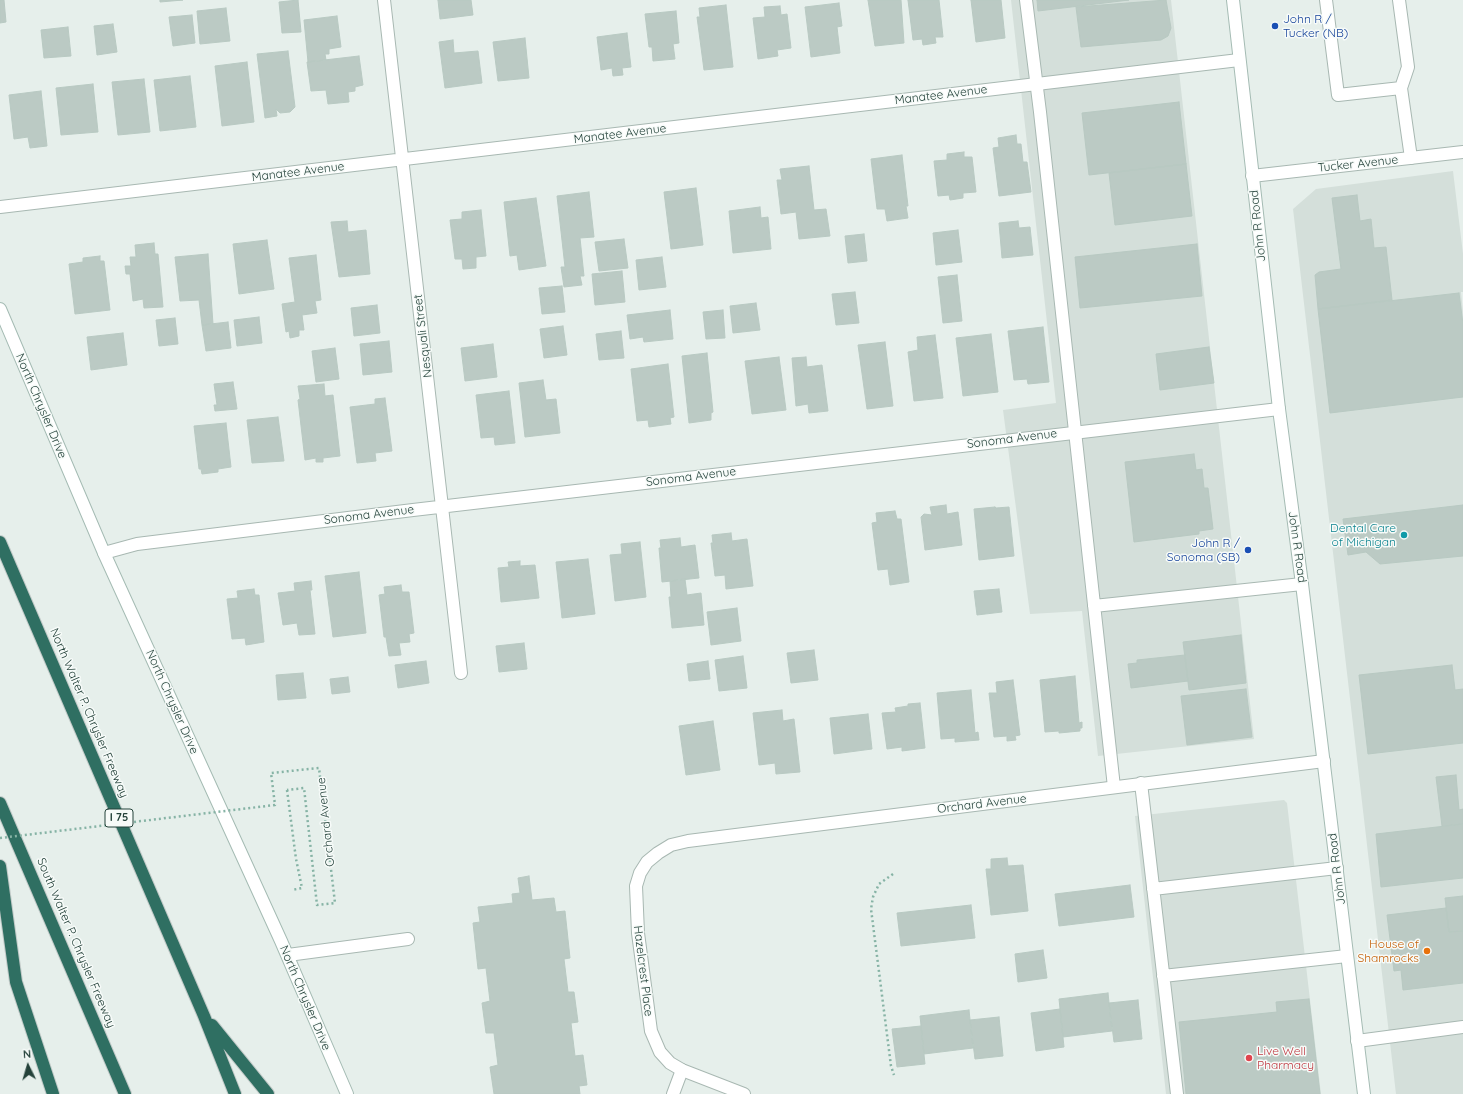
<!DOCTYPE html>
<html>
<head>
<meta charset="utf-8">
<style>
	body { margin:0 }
	#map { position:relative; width:1463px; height:1094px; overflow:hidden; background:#e6efeb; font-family:Quicksand,sans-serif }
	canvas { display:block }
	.north { position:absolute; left:8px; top:1046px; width:40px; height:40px; -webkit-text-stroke:3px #f7fbf9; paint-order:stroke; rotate:355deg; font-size:11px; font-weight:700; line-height:16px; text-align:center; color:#24423a }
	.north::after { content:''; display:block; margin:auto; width:14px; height:18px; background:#24423a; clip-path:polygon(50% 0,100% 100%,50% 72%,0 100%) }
</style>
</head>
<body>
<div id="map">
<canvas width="1463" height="1094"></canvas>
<div class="north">N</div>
</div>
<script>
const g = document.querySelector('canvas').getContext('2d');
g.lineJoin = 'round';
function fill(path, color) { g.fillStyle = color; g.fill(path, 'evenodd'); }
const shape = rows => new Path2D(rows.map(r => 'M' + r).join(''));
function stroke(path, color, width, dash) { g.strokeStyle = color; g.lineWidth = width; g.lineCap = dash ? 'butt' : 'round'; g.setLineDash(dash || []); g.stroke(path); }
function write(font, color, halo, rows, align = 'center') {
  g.font = font + ' Quicksand,sans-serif'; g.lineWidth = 3; g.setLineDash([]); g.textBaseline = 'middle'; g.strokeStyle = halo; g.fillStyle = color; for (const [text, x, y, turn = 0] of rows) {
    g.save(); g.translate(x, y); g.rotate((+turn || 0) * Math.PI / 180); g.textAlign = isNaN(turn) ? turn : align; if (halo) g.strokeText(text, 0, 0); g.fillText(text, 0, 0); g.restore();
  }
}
fill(shape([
	[1011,0,1171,0,1254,739,1098,756,1082,611,1030,614,1003,410,1056,403],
	[1453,171,1463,254,1463,292,1461,292,1463,312,1463,1094,1396,1094,1293,209,1316,189],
	[1284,800,1287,803,1321,1094,1166,1094,1135,816]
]), '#d4dfda');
const building = shape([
	[0,0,4,0,6,22,0,23,0,0],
	[160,0,183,0,160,2,160,0],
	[298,0,301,32,282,33,279,2,298,0],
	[438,0,471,0,473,15,440,19,438,0],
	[868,0,901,0,904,43,875,46,868,0],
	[908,0,939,0,943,37,935,37,936,43,923,45,922,39,913,40,908,0],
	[971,0,1001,0,1005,38,976,42,971,0],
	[1037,0,1129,0,1038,11,1037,0],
	[1166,0,1171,28,1168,36,1161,40,1081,47,1076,7,1166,0],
	[839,3,842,26,837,27,840,53,811,57,805,7,839,3],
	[726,5,733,67,704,70,697,17,700,17,699,8,726,5],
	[780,6,781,15,787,14,791,48,777,50,778,56,758,59,753,18,765,17,764,7,780,6],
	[226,8,230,41,200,44,197,11,226,8],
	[676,11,679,43,673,44,675,59,653,61,652,47,649,47,645,14,676,11],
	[192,15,195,43,173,46,169,17,192,15],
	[337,16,341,47,329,49,329,54,325,54,326,60,308,62,304,20,337,16],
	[113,24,117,52,97,55,94,26,113,24],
	[68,27,71,56,44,58,41,30,68,27],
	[627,33,631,67,622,68,623,75,613,76,612,68,601,70,597,37,627,33],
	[525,38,529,78,498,81,493,42,525,38],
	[453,40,454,53,478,51,482,83,445,88,439,42,453,40],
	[288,51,295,107,290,112,280,113,276,109,277,116,265,118,257,54,288,51],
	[359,56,363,85,355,87,355,91,348,92,349,102,328,104,326,90,311,91,307,62,359,56],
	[247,62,254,122,222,126,215,66,247,62],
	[190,76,196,127,160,131,154,80,190,76],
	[144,79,150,132,118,135,112,82,144,79],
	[93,84,98,132,61,135,56,88,93,84],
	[41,91,47,146,30,148,28,137,14,139,9,95,41,91],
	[1179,102,1186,164,1089,175,1082,113,1179,102],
	[1016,135,1017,144,1021,144,1023,162,1027,162,1031,192,999,196,993,148,999,147,998,138,1016,135],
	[964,152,964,157,972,157,976,192,963,193,963,198,950,200,949,195,938,196,934,161,947,160,947,154,964,152],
	[902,155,908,206,906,206,908,218,887,221,885,209,877,209,871,159,902,155],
	[1186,164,1192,216,1115,225,1109,173,1186,164],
	[809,166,814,210,826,209,830,236,799,239,796,212,781,214,777,180,782,180,780,169,809,166],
	[696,188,703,245,671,249,664,192,696,188],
	[589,192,594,237,580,238,584,276,580,276,582,285,564,287,561,267,565,267,557,196,589,192],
	[1357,195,1360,221,1371,219,1374,248,1386,247,1392,300,1318,309,1315,275,1319,272,1341,269,1332,198,1357,195],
	[536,198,546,266,519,270,517,255,510,256,504,202,536,198],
	[760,207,761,218,768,217,771,249,733,253,729,211,760,207],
	[481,210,486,256,476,257,476,268,463,269,462,259,455,259,450,220,462,219,462,212,481,210],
	[347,221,348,232,366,230,370,274,339,277,331,222,347,221],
	[1018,221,1019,228,1030,227,1033,255,1002,258,999,223,1018,221],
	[958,230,962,262,936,265,933,233,958,230],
	[864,234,867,261,848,263,845,236,864,234],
	[624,239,628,268,599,271,595,242,624,239],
	[267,240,274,289,239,294,233,244,267,240],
	[154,243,155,254,158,254,163,307,144,308,143,299,133,301,130,274,126,274,125,266,131,266,130,257,136,257,135,245,154,243],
	[1197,244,1202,296,1080,308,1075,257,1197,244],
	[208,254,213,324,202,325,199,300,180,301,175,257,208,254],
	[316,255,321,300,315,301,317,313,302,315,304,330,299,330,299,336,290,338,289,331,286,332,282,304,295,302,289,258,316,255],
	[100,256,100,261,104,261,110,310,75,314,69,264,83,262,83,258,100,256],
	[662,257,666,287,639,290,636,260,662,257],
	[622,271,625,302,595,305,592,274,622,271],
	[957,275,962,321,943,323,938,277,957,275],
	[562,286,565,312,542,314,539,288,562,286],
	[855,292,859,323,836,325,832,294,855,292],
	[1459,293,1463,324,1463,397,1330,413,1318,309,1459,293],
	[756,303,760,330,733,333,730,306,756,303],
	[377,305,380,333,354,336,351,308,377,305],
	[670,310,673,339,644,342,643,337,630,339,627,315,670,310],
	[723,310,725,338,706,339,703,312,723,310],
	[259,317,262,343,237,346,234,320,259,317],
	[175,318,178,344,159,346,156,320,175,318],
	[228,322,231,348,206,351,202,325,228,322],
	[563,326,567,355,544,358,540,329,563,326],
	[1043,327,1049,382,1028,384,1027,379,1014,380,1008,331,1043,327],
	[621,331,624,358,599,360,596,334,621,331],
	[123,333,127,365,91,370,87,337,123,333],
	[991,334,998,392,963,396,956,338,991,334],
	[935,335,943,398,914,401,908,352,918,350,917,337,935,335],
	[389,341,392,372,363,375,360,344,389,341],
	[885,342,893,406,867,409,858,345,885,342],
	[493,344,497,377,465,381,461,348,493,344],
	[1209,347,1214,383,1160,390,1156,354,1209,347],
	[335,348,339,379,316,382,312,351,335,348],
	[707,353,713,412,711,413,711,420,689,423,682,356,707,353],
	[779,357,786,410,752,414,745,361,779,357],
	[806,357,807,367,822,365,828,411,809,413,808,404,796,406,792,358,806,357],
	[668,364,674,417,670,418,671,424,649,427,648,420,637,421,631,369,668,364],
	[543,380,546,400,556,399,560,433,525,437,519,383,543,380],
	[233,382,237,409,215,411,214,405,217,405,214,384,233,382],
	[324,384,325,396,333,395,340,456,323,458,323,462,316,462,316,458,305,460,298,400,300,399,298,386,324,384],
	[509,391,515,443,495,445,494,437,481,438,476,395,509,391],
	[385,398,392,451,375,453,376,461,357,463,350,407,375,404,375,399,385,398],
	[278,417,284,461,252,463,247,420,278,417],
	[226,423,231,467,218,469,218,472,202,474,201,469,199,469,194,426,226,423],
	[1194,454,1196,470,1202,469,1204,488,1208,488,1213,529,1199,531,1199,534,1134,542,1125,462,1194,454],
	[946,505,947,514,958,512,962,545,925,550,921,517,924,514,932,515,930,507,946,505],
	[1463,505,1463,556,1380,564,1366,552,1348,555,1343,519,1463,505],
	[995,507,996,508,1009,507,1014,556,979,560,974,509,995,507],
	[895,511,897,519,901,519,909,582,890,585,888,569,878,570,872,523,877,522,876,513,895,511],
	[731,533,732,541,747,539,753,586,726,589,725,575,715,576,711,543,713,543,712,535,731,533],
	[680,538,681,547,695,545,699,578,662,582,659,548,661,548,660,540,680,538],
	[640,542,646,597,615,601,610,555,622,554,621,544,640,542],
	[588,559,595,614,562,618,556,562,588,559],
	[520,561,520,566,535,565,539,598,501,602,498,568,509,567,508,562,520,561],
	[359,572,366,633,333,637,325,576,359,572],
	[685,579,687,595,701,593,704,625,672,628,669,597,671,597,670,581,685,579],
	[311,581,312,590,310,590,315,634,299,635,297,623,283,625,278,593,295,591,294,583,311,581],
	[401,585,402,592,409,592,414,633,409,634,410,642,399,643,401,655,389,656,386,637,384,637,379,595,385,594,384,587,401,585],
	[254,589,255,595,259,595,264,642,246,645,245,638,232,639,227,599,238,598,237,591,254,589],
	[999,589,1002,612,977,615,974,591,999,589],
	[737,608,741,641,711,645,707,612,737,608],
	[1241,635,1246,683,1189,690,1183,642,1241,635],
	[524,643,527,669,499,672,496,646,524,643],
	[814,650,818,680,791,683,787,653,814,650],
	[1185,655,1188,681,1131,688,1128,664,1137,663,1137,660,1185,655],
	[743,656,747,688,719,691,715,660,743,656],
	[426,661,429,683,398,688,395,665,426,661],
	[708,661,710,679,689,681,687,664,708,661],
	[1452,665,1455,690,1463,689,1463,743,1368,754,1359,675,1452,665],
	[303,673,306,698,278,700,276,675,303,673],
	[1075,676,1079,723,1082,722,1082,728,1080,728,1080,731,1059,733,1059,731,1045,732,1040,680,1075,676],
	[348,677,350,692,332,694,330,679,348,677],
	[1013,680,1020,735,1015,736,1016,740,1007,741,1007,736,994,737,989,693,997,693,996,682,1013,680],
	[1246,689,1252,737,1187,745,1181,696,1246,689],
	[971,690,975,733,978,732,979,740,955,742,955,738,941,739,937,693,971,690],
	[920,703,925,748,902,751,902,747,887,749,882,713,896,712,895,708,908,706,908,704,920,703],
	[782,710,783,721,794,719,800,772,776,774,775,763,759,765,753,713,782,710],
	[868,714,872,749,834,754,830,718,868,714],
	[713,721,720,770,686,775,679,726,713,721],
	[1456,775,1459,810,1463,809,1463,824,1442,826,1436,777,1456,775],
	[1463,824,1463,878,1381,887,1376,834,1463,824],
	[1007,858,1008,866,1023,865,1028,911,991,915,986,869,991,869,991,859,1007,858],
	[529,876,532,900,554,898,556,912,565,911,570,958,564,959,568,992,574,992,578,1022,571,1023,575,1056,583,1055,587,1085,579,1086,580,1094,494,1094,490,1067,498,1065,494,1033,486,1033,482,1003,490,1001,486,968,478,969,473,923,480,922,478,907,513,903,512,894,520,893,518,878,529,876],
	[1130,885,1134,917,1059,926,1055,894,1130,885],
	[1463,896,1463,931,1449,932,1445,898,1463,896],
	[971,905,975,938,901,946,897,913,971,905],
	[1446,908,1449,932,1463,931,1463,983,1403,990,1401,970,1394,971,1387,915,1446,908],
	[1043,950,1047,978,1018,982,1015,954,1043,950],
	[1108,993,1112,1031,1063,1037,1059,999,1108,993],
	[1309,999,1320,1094,1186,1094,1179,1022,1277,1012,1276,1002,1309,999],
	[1138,1000,1142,1039,1114,1042,1109,1003,1138,1000],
	[1060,1009,1064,1047,1036,1051,1031,1013,1060,1009],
	[969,1010,973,1048,924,1054,920,1016,969,1010],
	[999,1017,1003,1056,975,1059,970,1020,999,1017],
	[921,1026,925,1064,897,1067,892,1029,921,1026]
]);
fill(building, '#bbcac4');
stroke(building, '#b8c9c2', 1);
const service = shape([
	[1026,0,1040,112,1114,787],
	[1326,0,1338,95,1401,88],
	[1399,0,1408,67,1401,88,1411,158],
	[1094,606,1302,584],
	[1141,783,1177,1094],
	[1153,889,1337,868],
	[288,955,408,939],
	[1163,976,1347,956],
	[1357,1041,1463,1027],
	[673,1094,682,1070]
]);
const minor = shape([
	[384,0,461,673],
	[1252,176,1463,152],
	[0,207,1239,60],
	[104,553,137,544,413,510,1279,409],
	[744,1094,682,1070,670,1063,660,1052,651,1031,638,933,636,886,640,873,647,862,658,853,671,845,688,841,1324,761]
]);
const secondary = shape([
	[1233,0,1279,409,1302,584,1364,1094],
	[0,309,104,553,281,941,347,1094]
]);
const motorway = shape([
	[0,542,204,1016,235,1094],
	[0,803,125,1094],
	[0,866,16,982,53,1094],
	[212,1025,268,1094]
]);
stroke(service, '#a8b8b2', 14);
stroke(minor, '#a8b8b2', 14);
stroke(secondary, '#a4bbb3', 14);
stroke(motorway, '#c2cac8', 14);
stroke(shape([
	[287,790,296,859,302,888,292,890],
	[893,874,879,884,873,897,871,909,891,1066,894,1075]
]), '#86b3a5', 2.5, [2, 3]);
stroke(service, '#fff', 12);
stroke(minor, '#fff', 12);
stroke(secondary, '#fff', 12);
stroke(motorway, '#2f6f62', 12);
stroke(shape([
	[0,838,275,805,271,773,319,768,335,903,317,905,304,788,287,790]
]), '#86b3a5', 2.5, [2, 3]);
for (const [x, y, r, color] of [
	[1275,26,4,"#1a4fb4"],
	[1404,535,4,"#0f9aa8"],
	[1248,550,4,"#1a4fb4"],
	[1427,951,4,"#e8710a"],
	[1249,1058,4,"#e0444e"]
]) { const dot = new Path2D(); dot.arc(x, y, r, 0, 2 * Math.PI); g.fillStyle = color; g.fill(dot); stroke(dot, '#f7fbf9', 1.5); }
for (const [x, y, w] of [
	[119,818,28]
]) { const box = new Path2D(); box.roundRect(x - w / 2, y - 9, w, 18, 3); g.fillStyle = '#f7fbf9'; g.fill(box); stroke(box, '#24423a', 1); }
write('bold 11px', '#24423a', null, [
	["I 75",119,818]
]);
write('12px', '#164399', '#f7fbf9', [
	["John R /",1283,19],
	["Tucker (NB)",1283,33],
	["John R /",1240,543,"right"],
	["Sonoma (SB)",1240,557,"right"]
], 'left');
write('12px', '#24423a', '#f7fbf9', [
	["Manatee Avenue",941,95,-7],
	["Manatee Avenue",620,134,-7],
	["Tucker Avenue",1358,164,-6],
	["Manatee Avenue",298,172,-7],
	["John R Road",1258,226,-96],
	["Nesquali Street",423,336,-97],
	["North Chrysler Drive",41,406,67],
	["Sonoma Avenue",1012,439,-7],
	["Sonoma Avenue",691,477,-7],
	["Sonoma Avenue",369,515,-7],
	["John R Road",1297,547,82],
	["North Chrysler Drive",172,702,66],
	["North Walter P. Chrysler Freeway",89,713,67],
	["Orchard Avenue",982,804,-7],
	["Orchard Avenue",326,822,-96],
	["John R Road",1337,869,-97],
	["South Walter P. Chrysler Freeway",76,943,67],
	["Hazelcrest Place",643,971,83],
	["North Chrysler Drive",305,998,67]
]);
write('12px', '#0d838f', '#f7fbf9', [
	["Dental Care",1396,528],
	["of Michigan",1396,542]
], 'right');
write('12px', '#c56008', '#f7fbf9', [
	["House of",1419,944],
	["Shamrocks",1419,958]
], 'right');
write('12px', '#be3a42', '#f7fbf9', [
	["Live Well",1257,1051],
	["Pharmacy",1257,1065]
], 'left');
</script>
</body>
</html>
